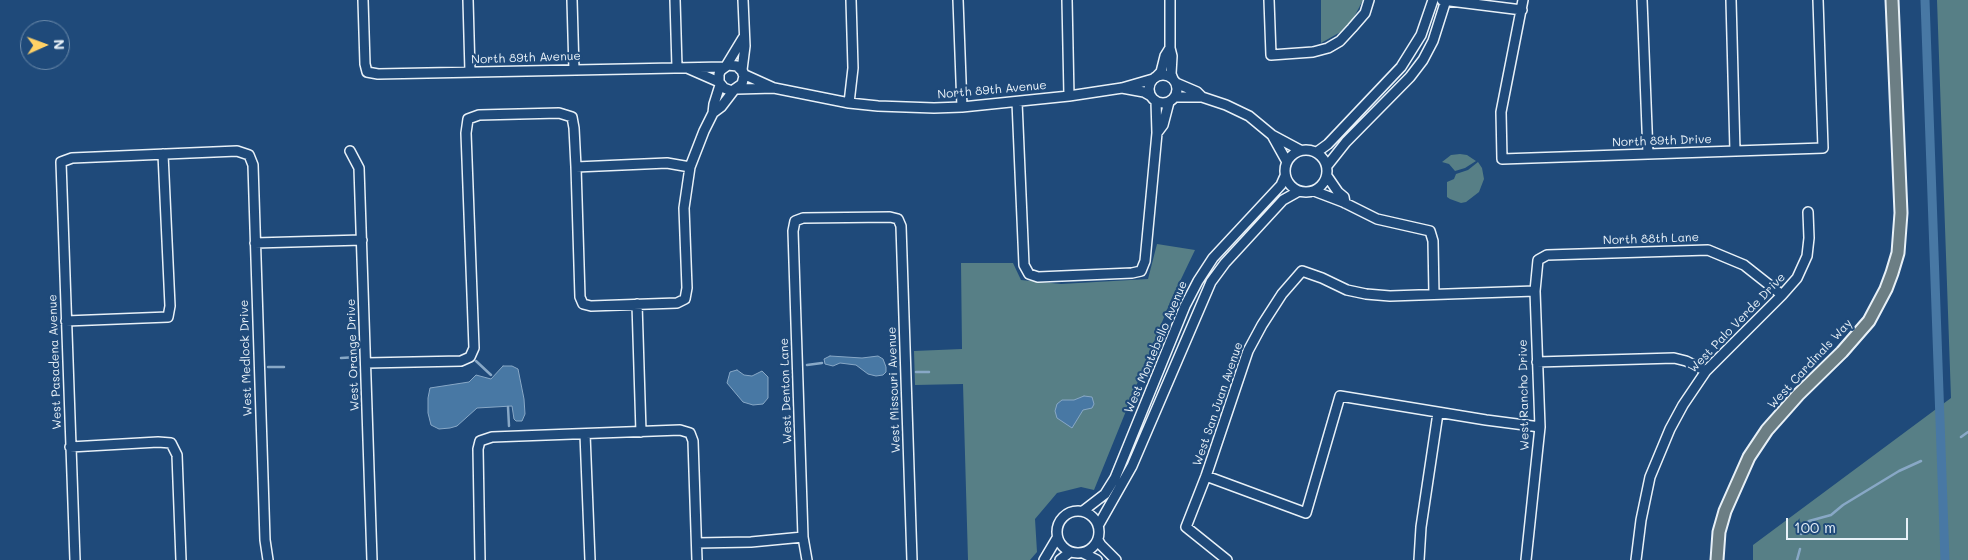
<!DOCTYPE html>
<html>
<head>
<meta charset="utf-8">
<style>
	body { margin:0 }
	#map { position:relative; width:1968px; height:560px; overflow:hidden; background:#1f4a7a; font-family:Mali,sans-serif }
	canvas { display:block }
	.north { position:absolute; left:20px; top:20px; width:50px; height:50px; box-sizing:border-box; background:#1f4a7a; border:1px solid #6f8dac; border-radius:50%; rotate:88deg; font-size:14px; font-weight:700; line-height:20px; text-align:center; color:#e8f1f8 }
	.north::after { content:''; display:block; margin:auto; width:18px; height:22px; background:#ffd166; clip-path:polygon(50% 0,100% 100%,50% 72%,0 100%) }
	.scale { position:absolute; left:1786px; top:518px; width:122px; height:22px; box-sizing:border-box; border:2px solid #e8f1f8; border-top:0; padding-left:6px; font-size:15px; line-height:18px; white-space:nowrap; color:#e8f1f8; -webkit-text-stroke:4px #1f4a7a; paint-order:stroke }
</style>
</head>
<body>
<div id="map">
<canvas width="1968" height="560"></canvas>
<div class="north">N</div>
<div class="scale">100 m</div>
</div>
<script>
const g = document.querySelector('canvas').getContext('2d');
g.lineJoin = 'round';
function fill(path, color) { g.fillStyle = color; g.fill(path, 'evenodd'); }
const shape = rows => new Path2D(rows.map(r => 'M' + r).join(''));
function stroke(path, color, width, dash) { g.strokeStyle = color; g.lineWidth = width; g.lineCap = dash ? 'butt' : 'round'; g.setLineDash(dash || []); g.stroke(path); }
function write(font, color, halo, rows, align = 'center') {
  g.font = font + ' Mali,sans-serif'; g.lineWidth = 4.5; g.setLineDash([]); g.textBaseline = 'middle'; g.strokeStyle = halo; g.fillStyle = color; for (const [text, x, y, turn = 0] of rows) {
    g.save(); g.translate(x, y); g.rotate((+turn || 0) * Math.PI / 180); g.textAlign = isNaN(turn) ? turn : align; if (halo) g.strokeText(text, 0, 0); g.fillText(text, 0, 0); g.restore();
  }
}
fill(shape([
	[1321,0,1363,0,1353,19,1344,30,1321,43],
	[1937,0,1968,0,1968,560,1753,560,1753,545,1951,398],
	[1460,154,1467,155,1476,161,1465,168,1455,171,1449,164,1442,162,1451,155],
	[1478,162,1482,168,1484,179,1479,192,1466,202,1461,203,1450,199,1447,197,1447,182,1454,179,1456,174,1468,170],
	[1157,244,1195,250,1171,300,1094,490,1081,487,1057,493,1035,519,1037,552,1030,560,968,560,963,384,915,385,914,351,962,349,961,263,1013,263,1021,280,1061,284,1148,279]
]), '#577f86');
const water = shape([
	[830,356,862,358,878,356,883,359,886,367,886,372,883,375,876,376,868,374,856,365,840,363,833,366,825,364,824,359,830,356],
	[503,366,512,366,518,369,524,399,525,414,522,421,516,421,514,419,512,406,477,408,457,426,450,428,439,429,431,425,428,413,428,398,430,388,469,382,476,375,491,379,503,366],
	[737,370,744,375,752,376,762,371,768,377,768,398,763,404,753,405,743,402,727,383,730,372,737,370],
	[1084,396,1092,397,1094,404,1092,408,1083,410,1072,428,1057,418,1055,411,1057,404,1062,400,1074,400,1084,396]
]);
fill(water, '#4878a4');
stroke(water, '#88a8c6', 1);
stroke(shape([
	[341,358,357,357],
	[476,361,491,375],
	[807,365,822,363],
	[268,367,284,367],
	[916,372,929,372],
	[508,407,509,426],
	[1961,437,1968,432],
	[1801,534,1804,526,1809,521,1831,515,1843,505,1899,471,1921,461],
	[1797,560,1800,549]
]), '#88a8c6', 2.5);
stroke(shape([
	[1925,0,1945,560]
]), '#4878a4', 9);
const minor = shape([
	[363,0,365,64,367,72,378,74,724,67],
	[468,0,470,72],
	[572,0,574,70],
	[675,0,677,67],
	[958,0,962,107],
	[1067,0,1069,96],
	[1170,0,1170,48,1172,56,1171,74,1173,79],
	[1269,0,1271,55,1313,52,1328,48,1340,41,1352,28,1365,13,1369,0],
	[1442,0,1522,10],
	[1523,0,1501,112,1502,159,1823,148,1818,0],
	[1642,0,1648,154],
	[1731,0,1735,151],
	[726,66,743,38],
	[687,68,719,82,724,88,732,91,742,84,744,76,743,72,737,66,728,65,721,70,719,74,719,82],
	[742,70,745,46,743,0],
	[743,74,774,88,849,103,878,106,934,108,962,107,1069,96,1122,88,1153,79],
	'1149 89a14 14 0 1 1 28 0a14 14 0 1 1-28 0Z',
	[1157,76,1161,72,1165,56,1170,48],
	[1176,83,1197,92,1202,97,1226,105,1249,116,1272,135,1300,150],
	[1122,88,1144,92,1151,96],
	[737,89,774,88],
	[1175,97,1202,97],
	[1017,102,1024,265,1029,274,1038,277,1132,273,1141,271,1145,261,1157,133,1156,101],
	[849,103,853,68,851,0],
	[713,113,714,104,720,85],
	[1157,133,1163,125,1169,102],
	[1272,135,1287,162],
	'1285 171a21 21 0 1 1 42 0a21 21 0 1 1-42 0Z',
	[350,151,359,168,372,560],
	[1317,152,1328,144,1401,67,1421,35,1433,0],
	[1327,166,1346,142,1410,77,1423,60,1433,41,1446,0],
	[576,167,667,163,690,167],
	[1327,176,1338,192,1344,197,1345,203],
	[1314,191,1343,202,1377,219,1430,231,1433,241,1434,294],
	[255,243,362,240],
	[637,304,641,432],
	[66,321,168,317,170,306,163,154],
	[1537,362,1674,358,1686,361,1706,371],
	[367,363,461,361,470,357,474,348,466,133,468,119,479,115,559,113,572,117,574,128,576,167,580,297,583,304,591,306,677,303,685,299,687,288,684,208,690,167,704,131,713,113,721,107,734,90],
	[585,434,590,560],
	[70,447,158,442,171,443,177,455,181,560],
	[1206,476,1306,513,1340,396,1486,420,1540,427],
	'1057 532a21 21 0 1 1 42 0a21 21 0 1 1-42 0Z',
	[1083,511,1105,494,1115,478,1185,306,1198,281,1213,258,1281,185,1285,176],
	[1098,526,1132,466,1211,282,1225,263,1283,200,1299,191],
	[1098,540,1101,545,1116,560],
	[697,543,751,542,803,537],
	[1083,553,1097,560],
	[75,560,61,162,72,158,237,151,249,155,253,165,265,540,268,560],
	[480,560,478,449,480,441,492,437,680,430,690,433,693,441,697,560],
	[807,560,803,537,793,231,795,221,803,218,890,217,898,219,901,226,912,560],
	[1044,560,1057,538],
	[1060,560,1070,552],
	[1227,560,1186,527,1206,476,1248,351,1262,325,1282,294,1302,271,1322,278,1347,290,1366,294,1390,296,1535,291],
	[1419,560,1421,527,1438,413],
	[1526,560,1540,427,1535,291,1538,260,1547,255,1708,250,1744,265,1782,295],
	[1636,560,1641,520,1650,477,1670,429,1683,405,1706,371,1782,295,1797,278,1807,256,1809,238,1808,212]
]);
const major = shape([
	[1717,560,1719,532,1725,511,1749,457,1767,430,1798,395,1842,352,1869,321,1886,289,1892,273,1898,253,1901,213,1892,0]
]);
stroke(minor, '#e8f1f8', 12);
stroke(major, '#e8f1f8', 15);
stroke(minor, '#1f4a7a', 9);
stroke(major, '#6c7e84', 11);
write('12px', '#e8f1f8', '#1f4a7a', [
	["North 89th Avenue",526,58,-2],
	["North 89th Avenue",992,90,-5],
	["North 89th Drive",1662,141,-2],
	["North 88th Lane",1651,239,-2],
	["West Palo Verde Drive",1737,323,-46],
	["West Montebello Avenue",1156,347,-67],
	["West Orange Drive",353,355,-92],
	["West Medlock Drive",246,358,-92],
	["West Pasadena Avenue",55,362,-92],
	["West Cardinals Way",1810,364,-47],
	["West Missouri Avenue",894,390,-92],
	["West Denton Lane",786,391,-92],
	["West Rancho Drive",1524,395,-91],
	["West San Juan Avenue",1218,404,-71]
]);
</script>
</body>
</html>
